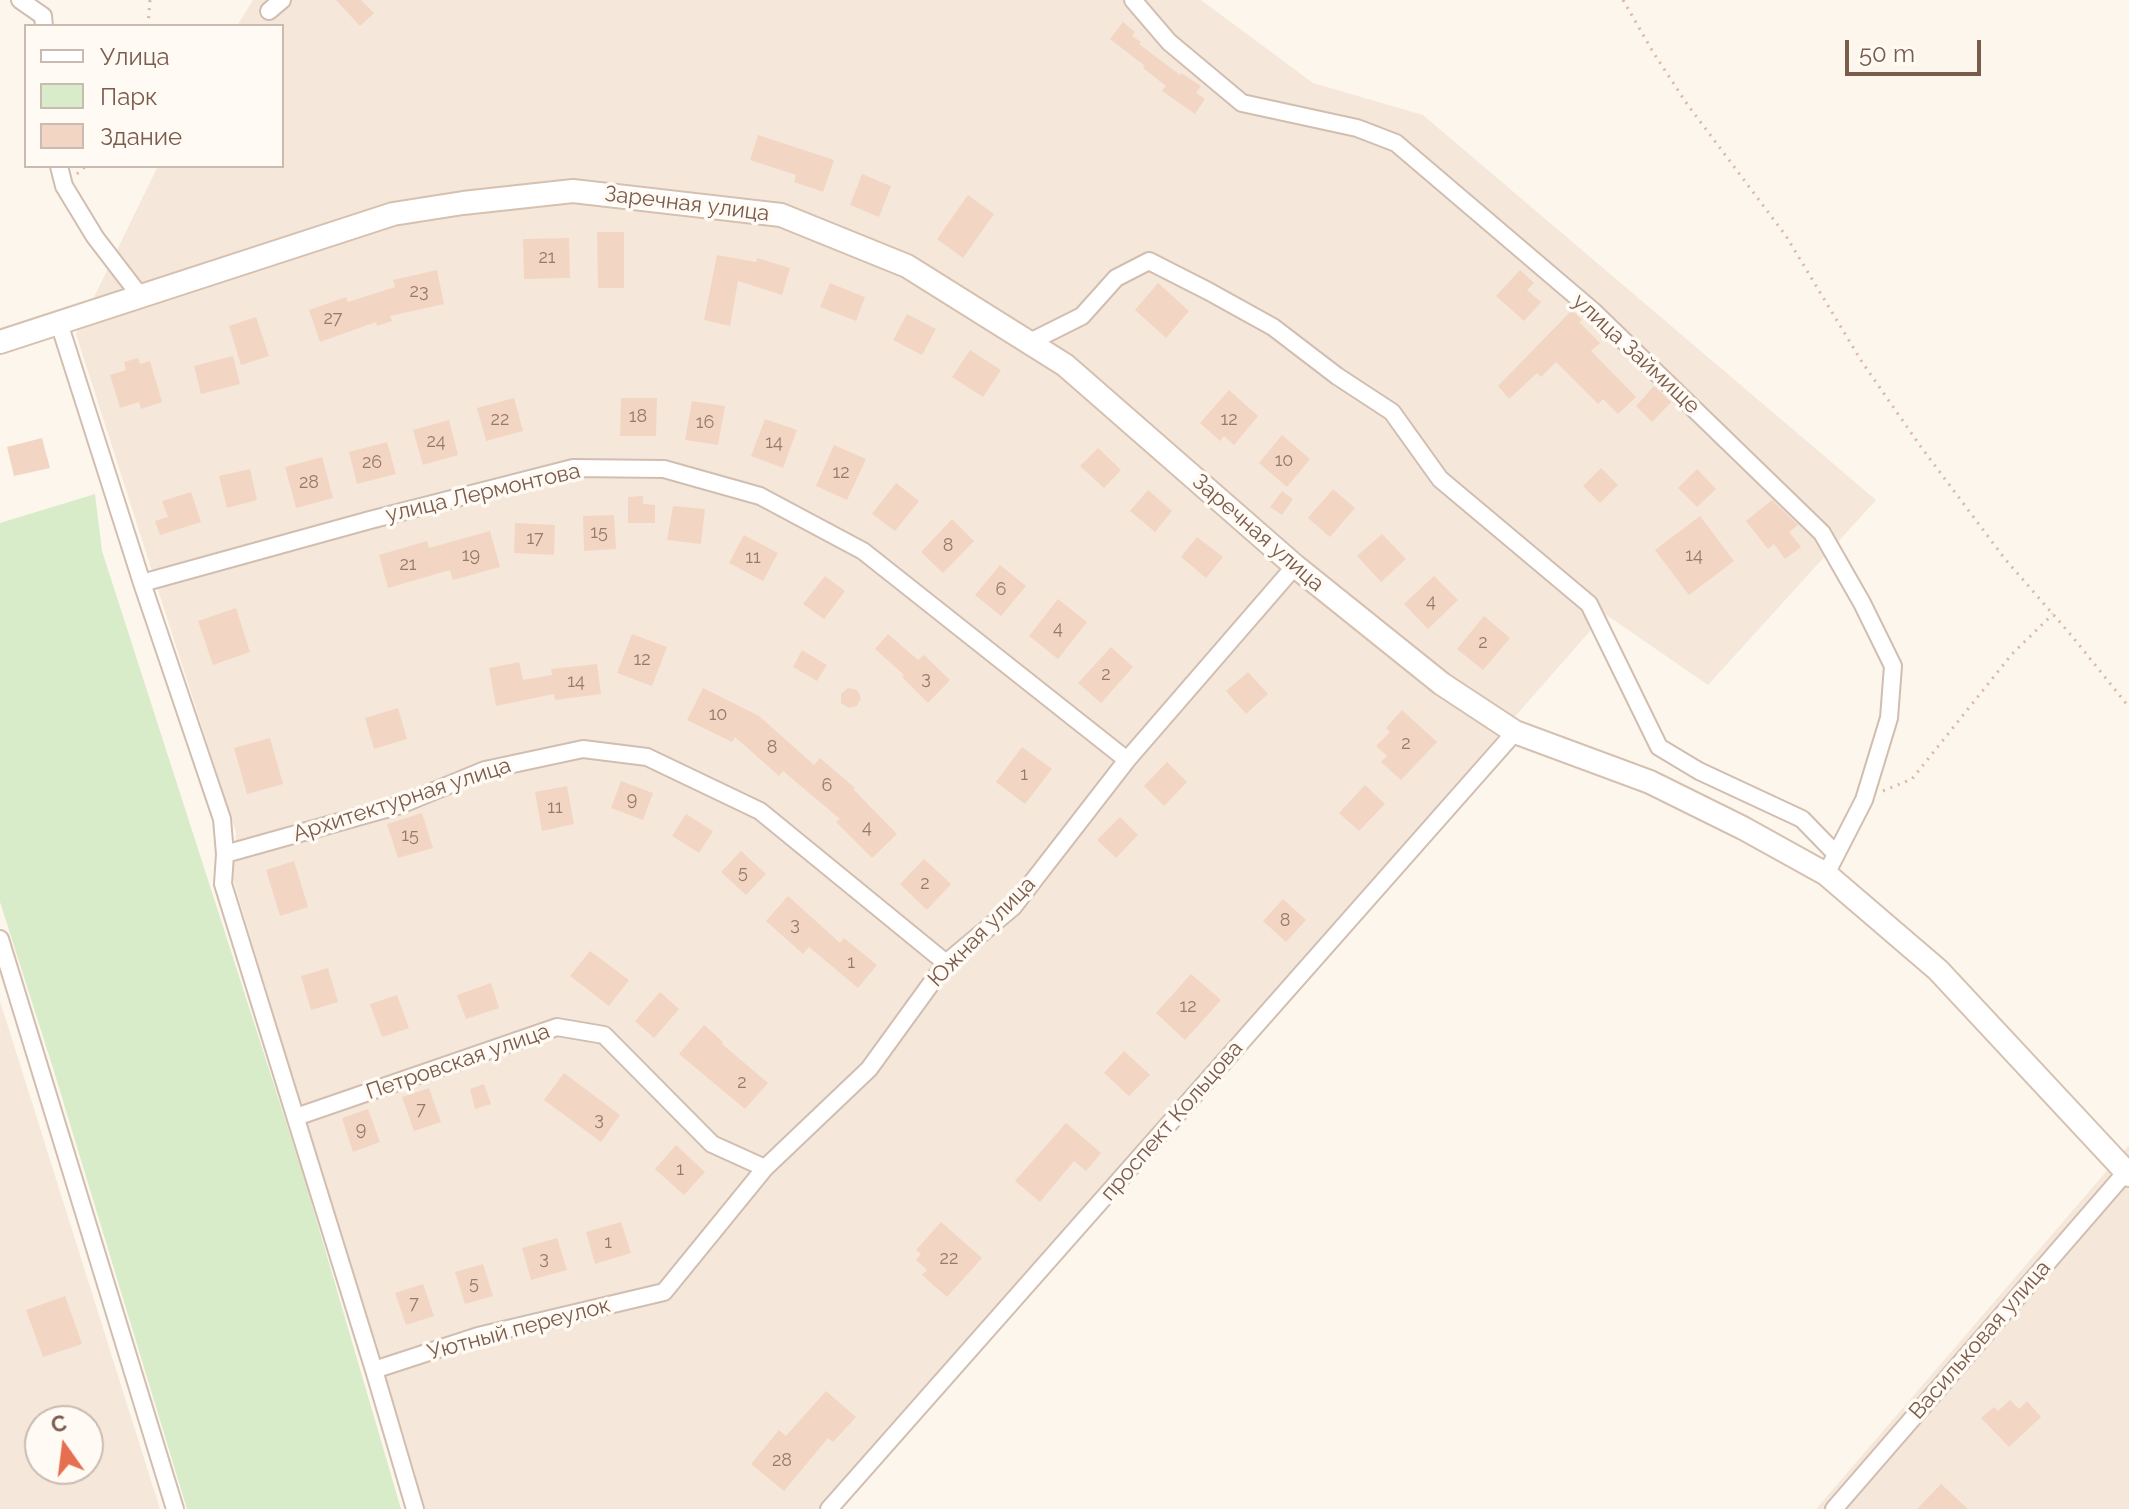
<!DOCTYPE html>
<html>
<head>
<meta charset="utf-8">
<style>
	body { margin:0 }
	#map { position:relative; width:2129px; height:1509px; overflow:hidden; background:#fdf6ec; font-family:Raleway,sans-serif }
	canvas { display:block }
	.legend { position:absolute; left:24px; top:24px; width:260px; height:144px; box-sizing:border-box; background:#fffaf3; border:2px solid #cabbb1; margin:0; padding:10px 14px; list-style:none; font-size:24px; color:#7a5c4d }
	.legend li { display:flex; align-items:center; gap:16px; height:40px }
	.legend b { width:40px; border:2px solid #cabbb1 }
	.north { position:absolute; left:24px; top:1405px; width:80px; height:80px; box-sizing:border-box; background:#fffaf3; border:2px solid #cabbb1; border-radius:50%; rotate:346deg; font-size:22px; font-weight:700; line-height:32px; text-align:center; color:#7a5c4d }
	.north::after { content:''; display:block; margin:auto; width:28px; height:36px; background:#e76f51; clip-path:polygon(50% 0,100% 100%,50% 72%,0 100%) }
	.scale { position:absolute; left:1845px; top:40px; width:136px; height:36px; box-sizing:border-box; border:4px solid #7a5c4d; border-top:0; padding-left:10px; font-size:24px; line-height:28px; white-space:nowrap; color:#7a5c4d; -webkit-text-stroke:6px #fffaf3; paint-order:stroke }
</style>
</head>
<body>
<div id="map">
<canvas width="2129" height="1509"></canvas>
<ul class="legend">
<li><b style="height:10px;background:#fff"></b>Улица</li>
<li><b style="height:22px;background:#d8ecc9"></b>Парк</li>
<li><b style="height:22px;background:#f3d5c3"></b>Здание</li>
</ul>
<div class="north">С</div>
<div class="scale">50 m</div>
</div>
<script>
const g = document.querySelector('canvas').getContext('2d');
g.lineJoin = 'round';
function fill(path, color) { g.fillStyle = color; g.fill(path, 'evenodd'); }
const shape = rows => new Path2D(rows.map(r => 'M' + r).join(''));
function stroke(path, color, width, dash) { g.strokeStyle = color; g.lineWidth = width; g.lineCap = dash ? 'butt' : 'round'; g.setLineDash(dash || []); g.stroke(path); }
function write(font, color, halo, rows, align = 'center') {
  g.font = font + ' Raleway,sans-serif'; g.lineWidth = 7; g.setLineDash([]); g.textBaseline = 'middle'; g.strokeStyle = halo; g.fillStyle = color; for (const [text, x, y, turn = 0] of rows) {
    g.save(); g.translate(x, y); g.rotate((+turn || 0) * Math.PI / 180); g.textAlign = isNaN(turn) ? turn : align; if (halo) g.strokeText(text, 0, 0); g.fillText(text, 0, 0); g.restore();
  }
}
fill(shape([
	[253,0,1201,0,1313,83,1423,115,1876,500,1708,685,1605,614,820,1509,422,1509,233,879,236,833,76,334,158,166,282,166,282,26,237,26],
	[0,1001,160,1509,0,1509],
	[40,1421,88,1421,88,1469,40,1469],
	[2129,1145,2129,1509,1816,1509]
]), '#f5e8da');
fill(shape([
	[95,494,102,551,305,1181,401,1509,187,1509,53,1068,0,902,0,523]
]), '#d8ecc9');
fill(shape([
	[336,0,361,0,374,13,360,26],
	[1123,22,1135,32,1132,36,1141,42,1139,44,1180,75,1181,73,1201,86,1196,93,1205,99,1195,114,1162,91,1166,86,1143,68,1145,66,1110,39],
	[758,135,834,160,823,192,794,182,796,175,750,160],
	[862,174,891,186,879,217,850,205],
	[968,195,994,214,963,258,937,239],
	[597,232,624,232,624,288,598,288],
	[569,238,570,278,524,279,523,239],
	[717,255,756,262,757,258,790,268,782,295,738,281,730,326,704,320],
	[437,270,444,304,390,316,392,321,377,326,376,322,320,342,309,310,346,297,348,302,395,287,393,280],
	[1520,270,1534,283,1527,290,1541,302,1524,321,1496,296],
	[830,283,865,297,856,321,820,307],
	[1158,283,1189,311,1166,338,1135,310],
	[1572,310,1582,320,1579,322,1600,343,1591,351,1636,397,1618,414,1603,399,1598,404,1556,362,1541,377,1537,373,1509,399,1498,386],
	[907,314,936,329,922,355,893,340],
	[256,317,269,356,241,365,229,326],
	[970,350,1001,370,983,397,952,377],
	[233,356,240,384,201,394,194,366],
	[138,358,140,364,150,361,162,402,141,409,139,402,120,408,110,375,126,370,124,362],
	[1654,386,1671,402,1652,422,1636,406],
	[1229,390,1258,416,1234,445,1224,436,1220,441,1200,423],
	[514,398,523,431,486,441,477,408],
	[621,398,657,398,656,436,620,436],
	[692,401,725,406,718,445,685,440],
	[765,419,797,430,783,468,751,456],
	[449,420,458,455,423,465,413,430],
	[1282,435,1310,459,1287,487,1259,463],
	[42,438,50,468,14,476,7,447],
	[387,442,396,474,357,484,349,452],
	[834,445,866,459,847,500,816,486],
	[1098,448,1121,470,1104,488,1080,466],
	[322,457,333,498,296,508,285,467],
	[1601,468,1618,485,1600,503,1583,486],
	[250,469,257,500,227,508,219,476],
	[1697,469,1716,489,1697,507,1678,488],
	[896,483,919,501,895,531,872,514],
	[1333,489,1355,508,1330,537,1308,518],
	[1148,490,1172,511,1155,532,1130,511],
	[1282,491,1293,499,1282,515,1270,507],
	[191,492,201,522,160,535,155,521,168,517,162,501],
	[643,496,643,504,655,505,655,523,628,523,628,497],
	[1772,500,1798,525,1789,532,1801,547,1785,559,1774,544,1768,549,1746,521],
	[673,506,705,509,701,544,667,540],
	[614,515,616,549,584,551,583,516],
	[1700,516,1734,561,1689,595,1655,550],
	[952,519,974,541,943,573,921,552],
	[515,523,555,525,554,555,514,553],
	[490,531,500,567,453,580,450,570,388,588,379,555,427,541,429,548],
	[1382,534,1406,559,1381,582,1357,556],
	[744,535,778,553,763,581,729,563],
	[1197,537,1223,557,1206,578,1181,557],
	[1000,565,1026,586,1001,616,975,595],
	[825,576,845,591,824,619,803,604],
	[1434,576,1458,600,1428,629,1404,604],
	[1058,599,1087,622,1058,659,1029,636],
	[236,608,250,652,213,665,198,621],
	[1484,616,1510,638,1483,670,1457,649],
	[632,634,667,647,652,686,617,673],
	[888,634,918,660,924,655,950,680,928,703,902,677,904,675,875,649],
	[1111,647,1133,667,1101,703,1078,683],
	[802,650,827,665,817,681,793,667],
	[519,662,523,680,552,675,551,669,597,664,601,694,555,700,554,694,496,706,489,668],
	[1248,672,1268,694,1246,714,1226,691],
	[703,688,759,716,814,765,820,758,855,788,853,789,897,834,872,858,836,822,840,819,783,771,779,776,735,737,732,742,687,720],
	[848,688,857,690,861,698,857,706,849,708,841,703,841,694],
	[398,708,407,739,374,749,365,718],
	[1402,710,1437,742,1401,780,1381,762,1387,756,1376,746,1390,732,1386,728],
	[270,738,283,784,247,794,234,748],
	[1022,747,1052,769,1025,804,996,782],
	[1167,762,1187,782,1164,806,1144,786],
	[621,781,653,793,643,820,611,808],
	[1365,785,1385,804,1359,831,1339,813],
	[567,786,574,824,542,831,535,792],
	[422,813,433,848,398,858,387,824],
	[686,814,713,831,699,853,672,836],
	[1120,817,1138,835,1116,858,1097,840],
	[741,851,766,874,746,895,721,872],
	[924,859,951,884,927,910,900,884],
	[294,861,308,907,280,916,266,870],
	[788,896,840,943,844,938,877,965,858,988,809,947,803,954,766,921],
	[1283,899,1306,920,1286,942,1263,921],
	[590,951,629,980,609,1006,570,976],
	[328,968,338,1002,311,1010,301,976],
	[1191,974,1221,1000,1185,1040,1156,1013],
	[491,983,499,1008,466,1019,457,995],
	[660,992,679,1009,654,1038,635,1021],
	[397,995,409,1028,382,1037,370,1004],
	[704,1025,723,1042,722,1044,768,1083,745,1109,679,1054],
	[1124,1051,1150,1075,1129,1096,1104,1073],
	[564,1073,620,1115,601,1142,544,1100],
	[484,1084,491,1104,475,1109,470,1089],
	[429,1088,441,1122,414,1131,402,1097],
	[368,1109,380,1142,353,1152,342,1118],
	[1066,1123,1101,1153,1086,1171,1074,1161,1040,1202,1015,1181],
	[676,1145,705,1172,684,1195,655,1169],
	[621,1222,631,1253,595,1264,586,1232],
	[941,1222,982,1258,947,1297,922,1275,927,1270,916,1260,921,1254,916,1250],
	[557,1238,567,1270,531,1280,522,1248],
	[483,1264,493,1296,465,1304,455,1272],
	[423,1284,434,1316,406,1325,395,1293],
	[65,1296,82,1344,43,1357,26,1310],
	[826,1391,856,1417,833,1442,828,1438,784,1491,751,1464,779,1430,786,1436],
	[2010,1400,2019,1409,2027,1401,2041,1417,2009,1447,1981,1418,1994,1407,1998,1411],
	[1941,1484,1968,1509,1917,1509]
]), '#f3d5c3');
const street = shape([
	[20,0,43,16,44,26],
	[1133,0,1169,42,1242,103,1357,128,1396,143,1592,310,1822,533,1862,603,1893,666,1889,718,1864,800,1826,874],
	[269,11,282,0],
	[59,166,64,186,95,237,141,297],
	[59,323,142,583,222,819,225,854,223,884,374,1370,415,1509],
	[1028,343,1082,316,1116,278,1149,261,1208,291,1273,327,1337,376,1392,412,1440,479,1589,604,1659,747,1699,771,1802,819,1836,854],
	[142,583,370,520,573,468,664,469,760,496,863,551,1127,760],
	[225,854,400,805,485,770,583,749,647,757,760,811,946,963],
	[0,939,175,1509],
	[296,1117,557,1027,604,1035,712,1144,765,1168],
	[374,1370,478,1336,664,1292,765,1168,869,1069,946,963,1013,907,1127,760,1295,566],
	[829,1509,1515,732],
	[1834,1509,2126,1172]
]);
const secondary = shape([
	[0,342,393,214,463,203,573,191,781,215,907,266,1065,365,1295,566,1442,684,1515,732,1650,782,1743,828,1826,874,1938,970,2129,1175]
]);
stroke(street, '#d1beb0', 20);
stroke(secondary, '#d6c0b0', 26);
stroke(shape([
	[1623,0,1653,52,1687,104,1786,236,1862,362,1921,447,2005,559,2071,635,2129,707],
	[148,26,150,0],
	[77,174,86,166],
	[1883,791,1912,779,2012,654,2053,614]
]), '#d9b8a5', 3, [2, 6]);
stroke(street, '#fff', 16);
stroke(secondary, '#fff', 22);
write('18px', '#987a6a', null, [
	["21",547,258],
	["23",419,292],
	["27",333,319],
	["18",638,417],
	["22",500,420],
	["12",1229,420],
	["16",705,423],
	["24",436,442],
	["14",774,443],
	["10",1284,461],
	["26",372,463],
	["12",841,473],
	["28",309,483],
	["15",599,533],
	["17",535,539],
	["8",948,546],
	["19",471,556],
	["14",1694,556],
	["11",753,558],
	["21",408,565],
	["6",1001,590],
	["4",1431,602],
	["4",1058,629],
	["2",1483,643],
	["12",642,660],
	["2",1106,675],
	["3",926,679],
	["14",576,682],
	["10",718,715],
	["2",1406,744],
	["8",772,748],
	["1",1024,775],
	["6",827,786],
	["9",632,800],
	["11",555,808],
	["4",867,828],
	["15",410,836],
	["5",743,873],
	["2",925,884],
	["8",1285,921],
	["3",795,925],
	["1",851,963],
	["12",1188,1007],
	["2",742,1083],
	["7",421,1110],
	["3",599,1120],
	["9",361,1130],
	["1",680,1170],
	["1",608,1243],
	["3",544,1259],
	["22",949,1259],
	["5",474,1284],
	["7",414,1304],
	["28",782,1461]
]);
write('22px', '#7a5c4d', '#fffaf3', [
	["Заречная улица",687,204,7],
	["улица Займище",1636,354,43],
	["улица Лермонтова",483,493,-13],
	["Заречная улица",1258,533,41],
	["Архитектурная улица",402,800,-18],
	["Южная улица",982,932,-46],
	["Петровская улица",458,1062,-19],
	["проспект Кольцова",1172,1121,-49],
	["Уютный переулок",519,1329,-15],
	["Васильковая улица",1980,1340,-49]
]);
</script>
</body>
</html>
